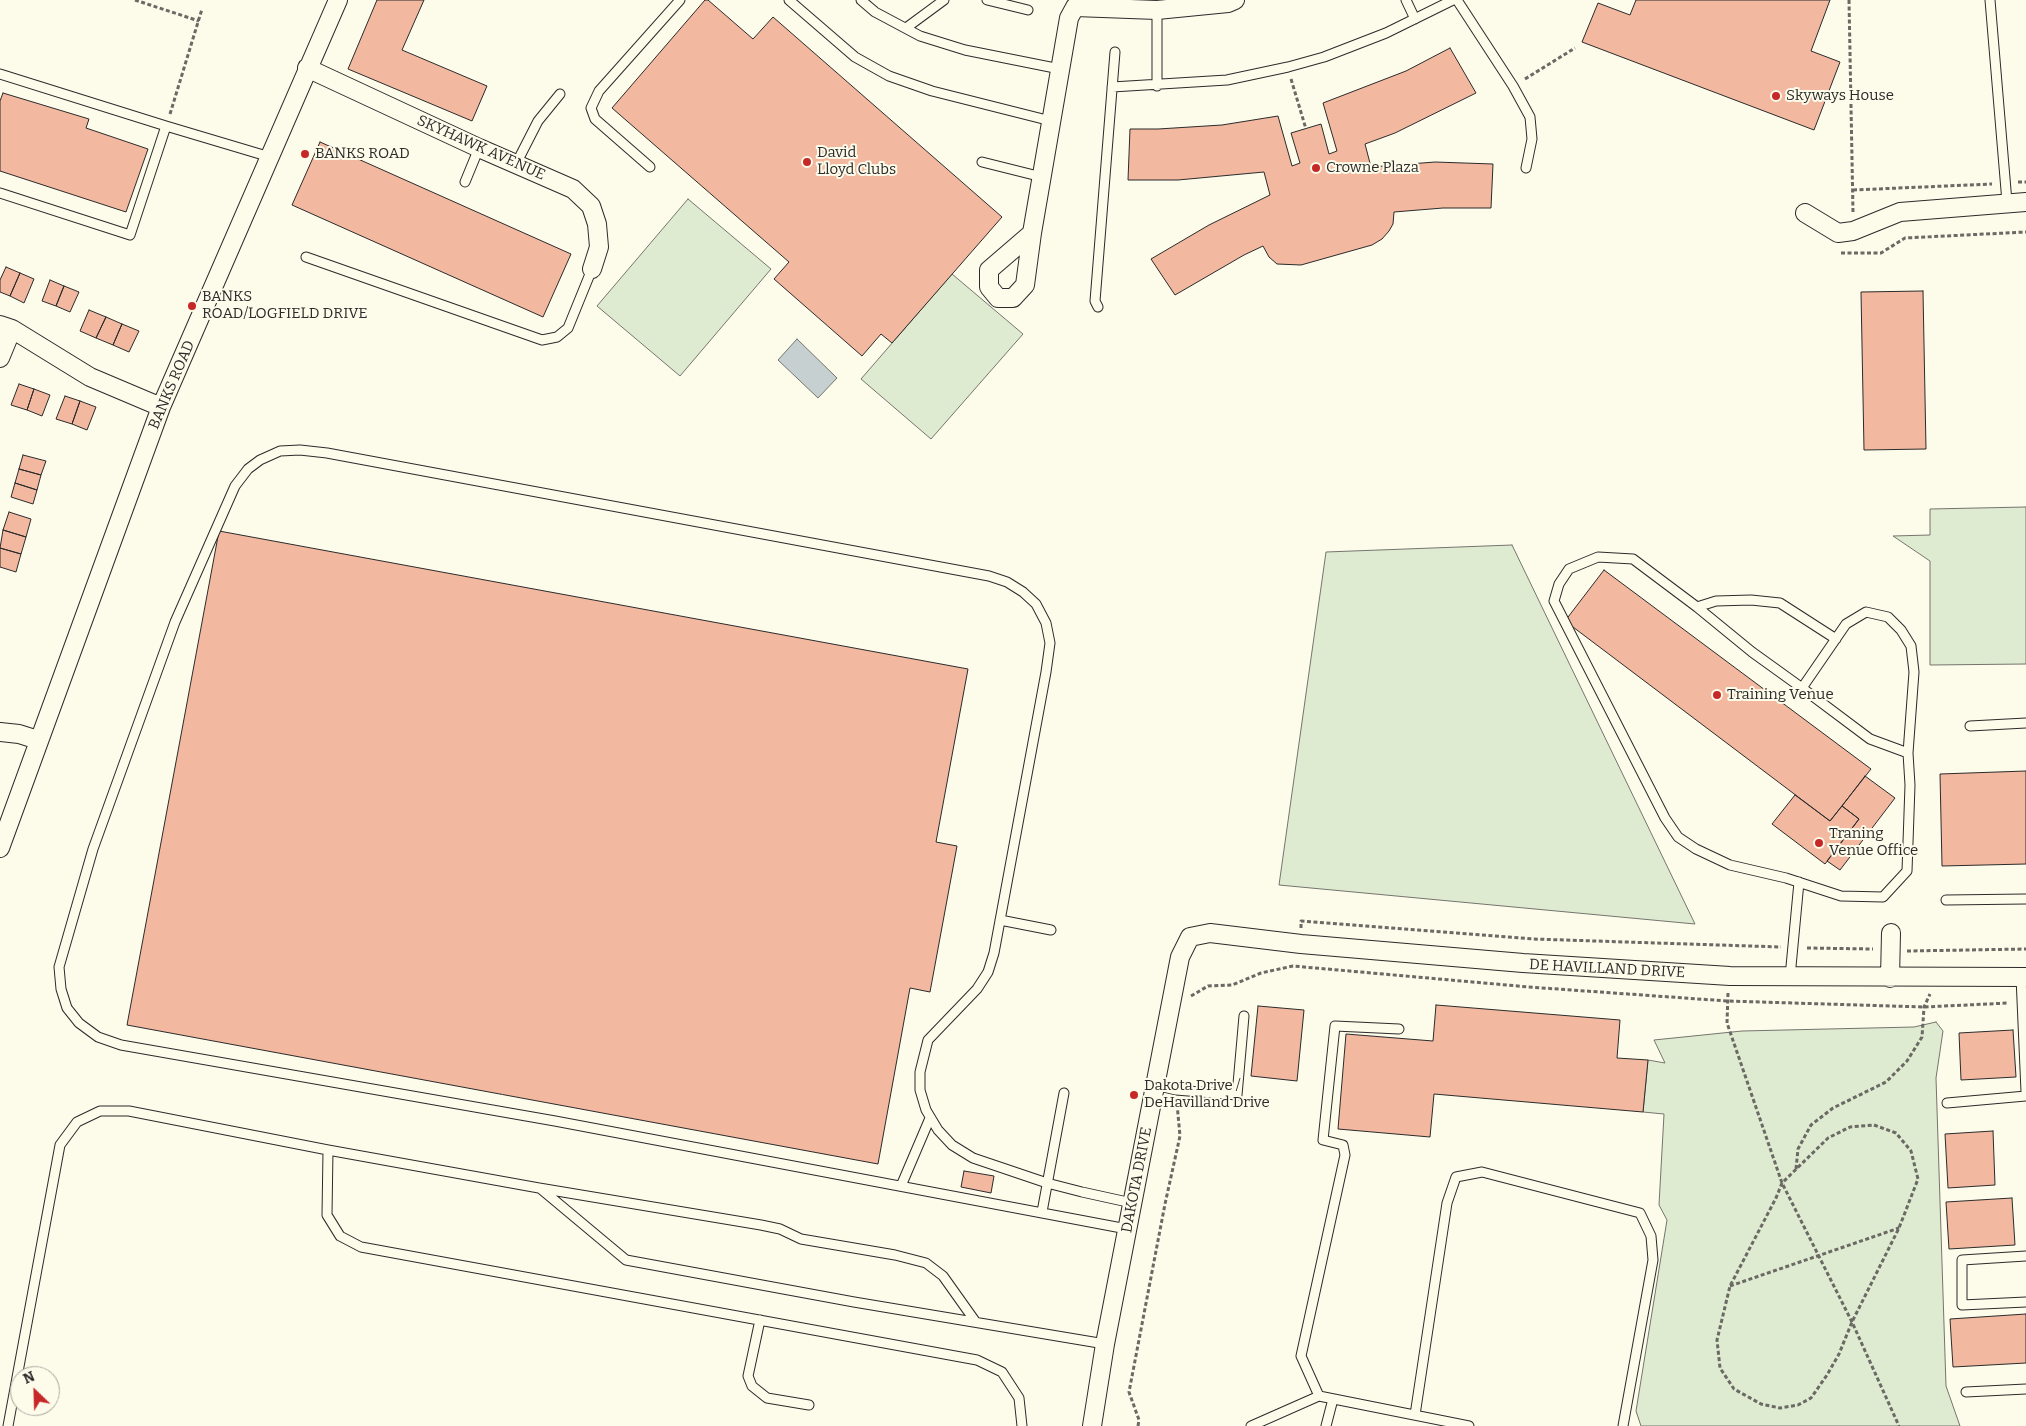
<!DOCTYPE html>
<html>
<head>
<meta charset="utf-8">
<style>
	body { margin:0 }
	#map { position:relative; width:2026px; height:1426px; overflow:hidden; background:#fdfbea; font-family:Bitter,serif }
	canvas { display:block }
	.north { position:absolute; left:10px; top:1366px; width:50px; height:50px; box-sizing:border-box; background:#fdfbea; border:1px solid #a9a89e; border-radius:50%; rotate:336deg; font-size:14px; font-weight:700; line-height:20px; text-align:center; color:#2b2b2b }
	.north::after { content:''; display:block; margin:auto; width:18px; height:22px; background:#c62828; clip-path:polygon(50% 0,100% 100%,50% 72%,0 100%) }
</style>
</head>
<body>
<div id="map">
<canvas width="2026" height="1426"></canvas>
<div class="north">N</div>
</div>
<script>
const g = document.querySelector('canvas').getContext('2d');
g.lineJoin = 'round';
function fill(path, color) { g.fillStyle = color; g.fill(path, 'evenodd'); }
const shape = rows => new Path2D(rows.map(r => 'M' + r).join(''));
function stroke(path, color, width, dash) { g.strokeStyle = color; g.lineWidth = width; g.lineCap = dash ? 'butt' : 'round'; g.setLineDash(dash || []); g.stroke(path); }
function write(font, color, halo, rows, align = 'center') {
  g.font = font + ' Bitter,serif'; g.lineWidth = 4; g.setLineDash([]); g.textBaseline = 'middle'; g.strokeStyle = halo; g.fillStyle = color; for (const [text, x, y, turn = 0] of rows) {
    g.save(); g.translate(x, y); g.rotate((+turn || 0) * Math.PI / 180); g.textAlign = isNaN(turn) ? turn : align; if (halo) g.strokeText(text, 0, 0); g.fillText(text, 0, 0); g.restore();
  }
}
const green = shape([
	[688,199,771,269,680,376,597,306,688,199],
	[952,274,1023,334,931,439,861,379,952,274],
	[2026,507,2026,664,1930,665,1930,561,1893,536,1930,535,1930,509,2026,507],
	[1512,545,1695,924,1279,885,1326,552,1512,545],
	[1936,1022,1943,1031,1936,1078,1946,1386,1960,1426,1641,1426,1636,1411,1667,1220,1659,1205,1664,1114,1643,1112,1648,1060,1665,1063,1654,1040,1742,1031,1914,1027,1936,1022]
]);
fill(green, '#deebd1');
stroke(green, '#74746e', 1);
const water = shape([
	[797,339,837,378,818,398,778,360,797,339]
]);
fill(water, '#c7d0d0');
stroke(water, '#74746e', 1);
const building = shape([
	[377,0,424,0,402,50,487,86,472,121,348,69,377,0],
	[705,0,708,0,753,39,773,17,1002,217,892,343,881,334,862,356,774,279,789,262,612,108,705,0],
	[1636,0,1830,0,1811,51,1840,62,1814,130,1582,42,1598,3,1630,15,1636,0],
	[1450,48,1476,93,1395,133,1365,144,1371,167,1435,162,1493,164,1491,208,1443,208,1394,212,1393,224,1389,231,1382,239,1372,245,1301,265,1277,264,1269,257,1263,246,1244,255,1175,295,1151,259,1209,225,1270,195,1264,172,1178,180,1128,180,1130,129,1158,129,1222,125,1278,116,1292,166,1300,163,1291,133,1321,124,1329,154,1337,151,1323,103,1406,71,1450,48],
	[3,93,89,119,86,128,148,149,126,212,0,171,0,101,3,93],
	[320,142,571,254,543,317,292,205,320,142],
	[6,267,20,273,10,296,0,292,0,280,6,267],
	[20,273,34,279,24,303,10,296,20,273],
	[50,280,64,286,56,306,42,301,50,280],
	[64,286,79,292,70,312,56,306,64,286],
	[1923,291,1926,449,1864,450,1861,292,1923,291],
	[89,310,106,317,96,338,80,331,89,310],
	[106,317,122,324,113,345,96,338,106,317],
	[122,324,139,331,129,352,113,345,122,324],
	[19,384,34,389,27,410,11,405,19,384],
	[34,389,50,395,42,416,27,410,34,389],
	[65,396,80,401,72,424,56,419,65,396],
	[80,401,96,407,87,430,72,424,80,401],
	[23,455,46,461,41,475,19,469,23,455],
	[19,469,41,475,37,490,15,483,19,469],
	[15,483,37,490,33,504,11,497,15,483],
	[9,512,31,519,26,537,3,530,9,512],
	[3,530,26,537,21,554,0,548,3,530],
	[219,531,968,669,936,842,957,846,930,992,910,988,878,1164,127,1025,219,531],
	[0,548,21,554,16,572,0,567,0,548],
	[1604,570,1871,769,1830,821,1565,621,1604,570],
	[2026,771,2026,864,1942,866,1940,774,2026,771],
	[1865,776,1895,798,1840,870,1827,861,1859,819,1842,806,1865,776],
	[1795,795,1830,821,1842,806,1859,819,1825,864,1772,824,1795,795],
	[1436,1005,1620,1020,1617,1058,1648,1060,1643,1112,1434,1094,1430,1137,1338,1129,1346,1034,1433,1041,1436,1005],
	[1258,1006,1304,1010,1297,1081,1251,1076,1258,1006],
	[2013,1030,2016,1077,1961,1080,1959,1033,2013,1030],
	[1993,1131,1995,1185,1948,1188,1945,1134,1993,1131],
	[964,1171,994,1176,991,1193,961,1187,964,1171],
	[2012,1198,2015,1245,1949,1249,1946,1202,2012,1198],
	[2026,1314,2026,1363,1953,1367,1950,1319,2026,1314]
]);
fill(building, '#f2b8a0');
stroke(building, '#2b2b2b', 1);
const service = shape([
	[789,0,855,57,889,76,932,91,1051,121],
	[861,0,875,12,920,36,965,50,1060,69],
	[987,0,1028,10],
	[1406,0,1415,19],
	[1457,0,1513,86,1530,117,1532,139,1526,168],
	[1990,0,2007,202],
	[1157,10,1157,86],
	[906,28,944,0],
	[0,74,166,126,270,157],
	[1112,87,1227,80,1288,67,1324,57,1386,33,1453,0],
	[982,162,1042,177],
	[516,164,538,121,560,94],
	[650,167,595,119,591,108,599,91,680,0],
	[465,182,479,148],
	[0,193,130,235,166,126],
	[306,257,542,340,557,337,568,328,592,269],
	[1098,307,1095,301,1115,52],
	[1697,607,1716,601,1751,600,1780,603,1836,639],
	[1802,688,1846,624,1866,612,1888,617,1901,630,1911,646,1914,672,1908,753,1910,785,1907,871,1883,897,1841,896,1786,878,1730,865,1696,849,1678,837,1665,818,1554,601,1559,584,1569,569,1598,557,1633,559,1697,607,1752,652,1802,688,1870,739,1908,753],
	[1970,726,2026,723],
	[1946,900,2026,899],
	[1000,920,1051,930],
	[1790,977,1799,882],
	[2021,977,2026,1092],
	[1155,1085,1176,1090,1237,1095,1244,1016],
	[1947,1103,2026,1096],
	[328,1150,327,1215,340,1236,361,1247,977,1360,1002,1372,1019,1398,1022,1426],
	[901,1186,930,1118],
	[541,1189,626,1260,854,1302,1105,1344],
	[1042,1212,1064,1093],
	[1127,1229,555,1121,121,1045,98,1037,79,1023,67,1008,61,989,59,967,93,849,175,622,235,486,248,469,260,460,280,451,300,450,327,453,989,576,1007,582,1023,592,1036,604,1046,623,1050,643,1046,672,994,953,988,972,977,989,928,1040,920,1072,920,1090,926,1110,938,1130,952,1145,973,1158,1047,1183,1082,1192,1132,1203],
	[2026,1256,1962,1260,1962,1305,2026,1302],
	[760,1320,748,1376,752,1386,767,1398,809,1405],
	[1966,1392,2026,1389],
	[1319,1396,1301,1356,1345,1155,1343,1145,1323,1140,1335,1026,1399,1029],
	[1415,1415,1447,1203,1456,1177,1482,1172,1640,1213,1651,1236,1653,1260,1623,1426],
	[8,1426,60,1145,77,1122,100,1111,129,1111,328,1150,539,1188,761,1225,780,1229,801,1239,895,1255,926,1263,943,1276,975,1321],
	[1251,1426,1319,1396,1469,1426],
	[1326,1426,1333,1399]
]);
const minor = shape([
	[307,68,479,148,573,189,591,206,597,224,599,247,592,269],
	[1805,213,1838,233,1853,231,1900,212,2026,202],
	[1032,233,989,270,989,287,998,298,1013,298,1025,285,1032,233,1069,18,1075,7,1157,10,1228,3,1235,0],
	[0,325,12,329,90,377,161,407],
	[0,358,12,329],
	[0,732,19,734,38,740],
	[0,848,161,407,338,0],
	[1890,978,1891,933],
	[1092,1426,1105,1344,1180,957,1190,937,1210,933,1301,944,1523,963,1730,976,2026,977]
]);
stroke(service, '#2b2b2b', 11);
stroke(minor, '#2b2b2b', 20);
stroke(shape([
	[135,0,199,21],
	[1849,0,1853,212],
	[1291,79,1306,129],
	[1525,79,1575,48],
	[170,114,202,9],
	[2018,182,2026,182],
	[1853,190,1992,184],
	[1841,253,1881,253,1905,238,2026,232],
	[1301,928,1301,921,1533,939,1781,947],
	[1807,948,1873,949],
	[1907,951,2026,949],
	[1728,993,1727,1023,1782,1183,1852,1322,1899,1426],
	[1191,996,1208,986,1232,985,1261,973,1293,966,1529,987,1727,1001,1924,1007,2009,1003],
	[1874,1125,1896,1133,1911,1151,1918,1179,1899,1228,1852,1322,1839,1354,1827,1375,1811,1398,1798,1405,1780,1408,1761,1404,1734,1389,1720,1368,1717,1340,1730,1286,1776,1198,1782,1183,1828,1138,1850,1127,1874,1125],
	[1796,1169,1798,1149,1811,1125,1833,1108,1886,1082,1907,1061,1922,1037,1924,1007,1930,994],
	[1730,1286,1899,1228],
	[1138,1426,1139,1420,1129,1392,1165,1204,1180,1136,1177,1104]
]), '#6a6964', 3, [4, 2.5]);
stroke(service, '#fdfbea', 9);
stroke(minor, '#fdfbea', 18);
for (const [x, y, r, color] of [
	[1776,96,5,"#c62828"],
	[305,154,5,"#c62828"],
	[807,162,5,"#c62828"],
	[1316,168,5,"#c62828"],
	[192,306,5,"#c62828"],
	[1717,695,5,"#c62828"],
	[1819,843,5,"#c62828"],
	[1134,1095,5,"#c62828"]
]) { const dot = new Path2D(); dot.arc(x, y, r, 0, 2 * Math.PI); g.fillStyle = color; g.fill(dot); stroke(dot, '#fdfbea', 2); }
write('15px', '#2b2b2b', '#fdfbea', [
	["Skyways House",1786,96],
	["David",817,153],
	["Lloyd Clubs",817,170],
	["BANKS ROAD",315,154],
	["Crowne Plaza",1326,168],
	["BANKS",202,297],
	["ROAD/LOGFIELD DRIVE",202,314],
	["Training Venue",1727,695],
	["Traning",1829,834],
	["Venue Office",1829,851],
	["Dakota Drive /",1144,1086],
	["DeHavilland Drive",1144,1103]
], 'left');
write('15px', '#2b2b2b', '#fdfbea', [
	["SKYHAWK AVENUE",481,148,24],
	["BANKS ROAD",172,385,-67],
	["DE HAVILLAND DRIVE",1607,969,3],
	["DAKOTA DRIVE",1137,1180,-79]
]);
</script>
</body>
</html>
